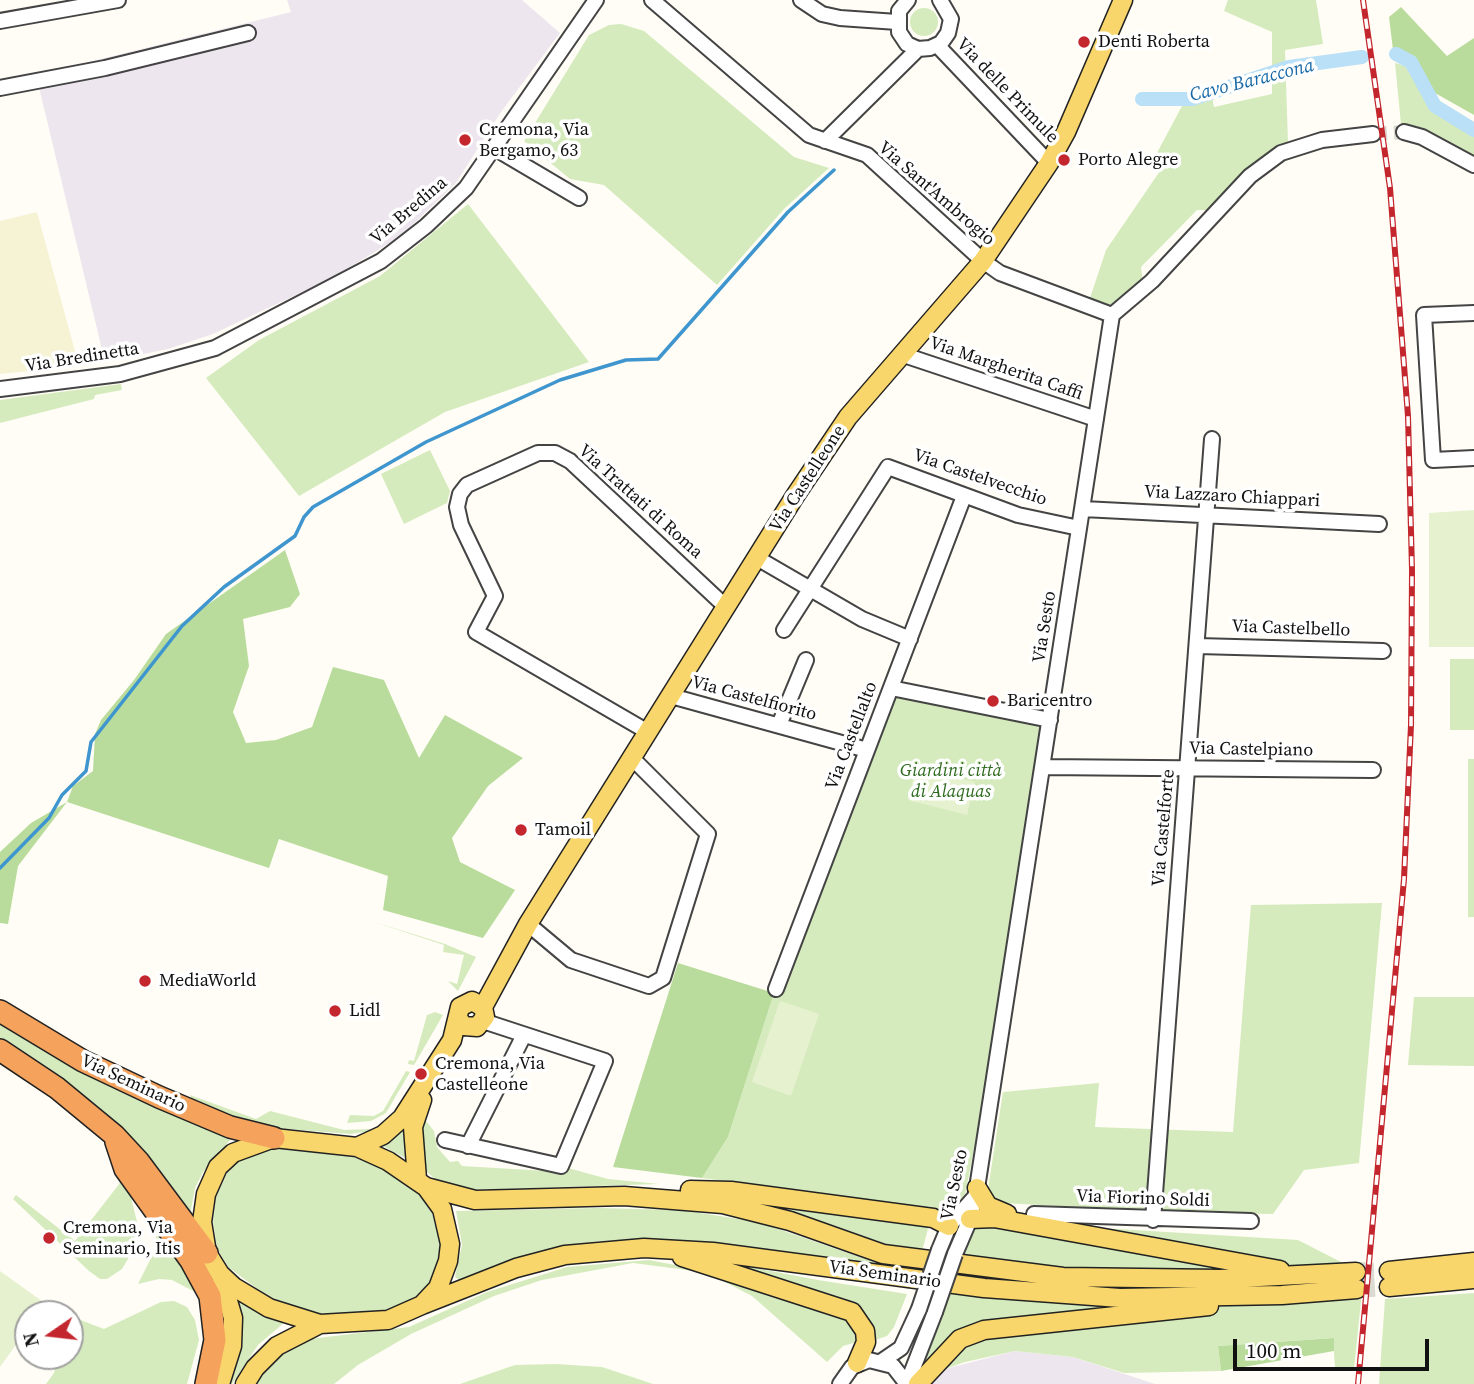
<!DOCTYPE html>
<html>
<head>
<meta charset="utf-8">
<style>
	body { margin:0 }
	#map { position:relative; width:1474px; height:1384px; overflow:hidden; background:#fffdf5; font-family:"Source Serif 4",serif }
	canvas { display:block }
	.north { position:absolute; left:14px; top:1300px; width:70px; height:70px; box-sizing:border-box; background:#fff; border:2px solid #a0a0a0; border-radius:50%; rotate:256deg; font-size:19px; font-weight:700; line-height:28px; text-align:center; color:#111 }
	.north::after { content:''; display:block; margin:auto; width:24px; height:32px; background:#c4262e; clip-path:polygon(50% 0,100% 100%,50% 72%,0 100%) }
	.scale { position:absolute; left:1233px; top:1339px; width:196px; height:32px; box-sizing:border-box; border:4px solid #111; border-top:0; padding-left:9px; font-size:21px; line-height:24px; white-space:nowrap; color:#111; -webkit-text-stroke:5px #fff; paint-order:stroke }
</style>
</head>
<body>
<div id="map">
<canvas width="1474" height="1384"></canvas>
<div class="north">N</div>
<div class="scale">100 m</div>
</div>
<script>
const g = document.querySelector('canvas').getContext('2d');
g.lineJoin = 'round';
function fill(path, color) { g.fillStyle = color; g.fill(path, 'evenodd'); }
const shape = rows => new Path2D(rows.map(r => 'M' + r).join(''));
function stroke(path, color, width, dash) { g.strokeStyle = color; g.lineWidth = width; g.lineCap = dash ? 'butt' : 'round'; g.setLineDash(dash || []); g.stroke(path); }
function write(font, color, halo, rows, align = 'center') {
  g.font = font + ' "Source Serif 4",serif'; g.lineWidth = 7; g.setLineDash([]); g.textBaseline = 'middle'; g.strokeStyle = halo; g.fillStyle = color; for (const [text, x, y, turn = 0] of rows) {
    g.save(); g.translate(x, y); g.rotate((+turn || 0) * Math.PI / 180); g.textAlign = isNaN(turn) ? turn : align; if (halo) g.strokeText(text, 0, 0); g.fillText(text, 0, 0); g.restore();
  }
}
fill(shape([
	[287,0,522,0,560,33,501,112,456,183,401,236,332,278,213,334,168,349,105,362,36,75,291,12],
	[1015,1351,1073,1357,1155,1384,931,1384,945,1369]
]), '#eee6ef');
fill(shape([
	[37,212,79,366,0,374,0,221]
]), '#f6f3d4');
fill(shape([
	[1228,0,1316,0,1323,44,1285,50,1288,143,1250,169,1218,198,1210,210,1197,210,1141,267,1143,283,1114,305,1089,301,1106,250,1160,171,1151,164,1182,106,1212,97,1214,107,1272,94,1272,32,1224,11],
	'910 22a14 14 0 1 1 28 0a14 14 0 1 1-28 0Z',
	[621,24,644,31,794,157,829,168,784,209,717,285,604,185,570,179,524,141,589,35,609,25],
	[1395,63,1409,67,1434,113,1474,136,1474,157,1424,129,1401,124],
	[468,204,589,362,445,412,299,496,206,378,259,340,380,276],
	[121,384,122,390,95,395,94,399,0,423,0,400],
	[430,450,450,491,447,503,404,524,381,474],
	[1450,659,1474,659,1474,730,1450,730],
	[892,689,1047,722,1025,891,964,1200,956,1208,939,1211,702,1178,728,1137,774,993],
	[1468,759,1474,759,1474,917,1468,917],
	[1382,903,1359,1163,1304,1170,1273,1214,1165,1212,986,1202,1003,1092,1099,1083,1095,1127,1233,1132,1251,905],
	[368,920,445,944,476,957,458,991,448,981,457,984,464,955,443,952,444,945],
	[1414,997,1474,997,1474,1066,1408,1065],
	[435,1012,443,1015,414,1065,408,1064,409,1060,414,1061,427,1015],
	[0,1019,230,1140,203,1172,195,1188,190,1215,59,1079,0,1038],
	[406,1071,410,1072,386,1113,371,1121,347,1123,350,1115,374,1116,383,1111],
	[190,1095,256,1119,270,1111,344,1130,370,1129,371,1131,350,1134,251,1126,192,1100],
	[423,1117,434,1131,437,1147,450,1162,458,1161,462,1166,564,1172,568,1168,608,1179,659,1184,469,1190,439,1182,428,1173,421,1159,419,1129],
	[406,1127,404,1142,405,1158,383,1146],
	[275,1148,354,1157,384,1170,419,1194,432,1213,440,1244,438,1259,429,1283,419,1297,385,1310,322,1314,274,1301,228,1267,217,1249,213,1221,216,1197,227,1173,239,1161],
	[123,1179,130,1193,138,1226,128,1259,122,1269,107,1279,100,1279,89,1271,13,1199,16,1195,75,1241],
	[771,1207,888,1221,929,1225,922,1251,866,1240],
	[597,1208,681,1210,758,1222,874,1262,916,1270,914,1273,723,1245,643,1240,600,1241,557,1248,461,1281,455,1277,462,1245,456,1211],
	[986,1221,1298,1240,1341,1262,1365,1262,1354,1369,1335,1368,1333,1338,1218,1346,1221,1371,1124,1373,1073,1357,1015,1351,965,1362,945,1369,931,1384,916,1384,970,1229],
	[158,1223,197,1293,172,1280,159,1279,138,1284,154,1252],
	[649,1260,696,1269,836,1314,855,1327,860,1341,843,1346,827,1362,752,1296,721,1280,695,1271,633,1263,542,1280,494,1296,411,1334,358,1365,334,1384,254,1384,284,1350,310,1339,409,1327,487,1292,567,1267],
	[739,1265,818,1280,907,1294,894,1327,887,1336,875,1340,869,1320,852,1305,736,1267],
	[1474,1293,1474,1384,1379,1384,1385,1299],
	[237,1297,285,1322,258,1345,232,1384,224,1384,241,1320],
	[174,1301,187,1307,195,1320,199,1340,187,1384,46,1384,54,1373,58,1356,70,1356,70,1316,104,1329,161,1302],
	[556,1364,602,1367,653,1384,460,1384,515,1365]
]), '#d5ebbd');
fill(shape([
	[1401,7,1447,56,1474,38,1474,115,1435,93,1416,59,1393,50,1389,17],
	[285,550,300,594,290,607,243,619,249,666,233,712,246,743,276,740,312,727,333,667,384,680,419,758,445,715,523,758,488,786,452,838,460,862,515,890,483,938,383,910,388,876,279,839,269,868,67,802,18,866,8,924,0,923,0,852,31,823,67,802,73,786,93,771,95,734,101,720,134,680,166,634],
	[678,963,774,993,728,1137,702,1178,613,1167],
	[1334,1338,1334,1351,1221,1371,1218,1346]
]), '#b9dc9c');
fill(shape([
	[1474,510,1474,647,1429,647,1429,513],
	[916,768,975,782,967,815,908,800],
	[780,1001,819,1014,791,1096,752,1082],
	[0,1271,46,1304,38,1314,28,1314,28,1328,0,1367]
]), '#e6f2cf');
stroke(shape([
	[0,868,49,818,62,795,86,771,91,742,182,626,224,587,295,536,304,517,313,507,426,442,560,380,626,360,658,359,788,212,834,170]
]), '#3f96cf', 3.5);
stroke(shape([
	[1396,54,1411,62,1435,106,1474,130],
	[1142,99,1192,99,1289,67,1362,57]
]), '#b9e0f7', 14);
stroke(shape([
	[1373,134,1404,132]
]), '#dbdad3', 14, [14, 7]);
stroke(shape([
	[1356,1272,1389,1271],
	[1357,1289,1389,1287]
]), '#dbdad3', 18, [18, 9]);
const minor = shape([
	[652,0,809,135,867,155,983,261,1000,273,1112,315],
	[801,0,822,14,840,18,897,22],
	[908,0,899,11,899,32,907,44,918,49,930,48,941,43,948,33,951,19,940,0],
	[0,21,118,0],
	[937,45,1049,163],
	[0,88,105,68,248,33],
	[1404,132,1422,137,1474,165],
	[825,141,918,49],
	[496,149,579,198],
	[1474,313,1424,315,1433,460,1474,458],
	[904,355,1096,419],
	[0,389,120,374,215,348,381,261,426,226,466,188,596,0],
	[1083,509,1379,524],
	[757,558,862,619,910,639],
	[784,630,888,467,1018,515,1079,528],
	[1198,646,1383,651],
	[891,688,1050,720],
	[671,696,867,750],
	[779,725,806,660],
	[648,732,476,632,495,596,461,525,457,507,460,494,467,485,538,453,555,453,570,461,726,607],
	[1043,767,1373,770],
	[528,924,571,960,649,986,663,978,708,834,632,758],
	[776,989,964,496],
	[445,1140,561,1166,605,1061,483,1021],
	[468,1146,524,1035],
	[1034,1214,1251,1221],
	[1153,1220,1212,439],
	[939,1250,949,1226,974,1198],
	[955,1254,970,1219,977,1188,1112,315,1152,281,1250,176,1281,153,1322,140,1373,134],
	[882,1361,901,1348,919,1309],
	[840,1384,852,1367,869,1360,893,1366,907,1384],
	[907,1384,935,1312]
]);
const major = shape([
	[483,1007,528,924,795,496,848,417,983,261,1049,163,1066,132,1123,0],
	[274,1138,357,1147,388,1161,426,1187,442,1209,450,1244,448,1261,438,1288,422,1305,388,1320,320,1324,269,1308,234,1287,220,1274,207,1253,202,1222,206,1194,218,1167,233,1153,274,1138],
	[357,1147,383,1135,402,1118,452,1040,460,1007,472,1001,483,1007,485,1017,477,1027,464,1026,459,1020],
	[417,1179,413,1127,422,1100],
	[426,1187,475,1200,624,1196,723,1204,790,1221,883,1254,1063,1277,1220,1279,1356,1272],
	[977,1188,988,1206,1007,1214],
	[690,1190,731,1191,933,1218,949,1226],
	[970,1219,994,1218,1280,1270],
	[682,1257,852,1312,865,1331,866,1342,857,1363],
	[1389,1271,1474,1262],
	[1389,1287,1474,1279],
	[422,1305,516,1268,565,1255,644,1248,713,1252,984,1288,1120,1298,1282,1295,1357,1289],
	[220,1384,232,1346,233,1318,221,1277],
	[245,1384,255,1368,277,1346,320,1324],
	[918,1384,960,1339,984,1330,1209,1306]
]);
const highway = shape([
	[0,1011,83,1061,159,1097,230,1127,274,1138],
	[0,1050,57,1088,114,1135,139,1162,207,1253],
	[116,1142,125,1169,191,1261,210,1296,215,1340,206,1384]
]);
stroke(minor, '#444', 18);
stroke(major, '#222', 21);
stroke(highway, '#222', 24);
stroke(minor, '#fff', 14);
stroke(major, '#f9d66b', 18);
stroke(highway, '#f5a25d', 21);
const rail = shape([
	[1358,1384,1404,879,1411,725,1412,570,1408,416,1390,188,1363,0]
]);
stroke(rail, '#c4262e', 6);
stroke(rail, '#fff', 3.5, [10]);
const minorBridge = shape([
	[919,1309,939,1250],
	[935,1312,955,1254]
]);
stroke(minorBridge, '#444', 18, []);
stroke(minorBridge, '#fff', 14);
for (const [x, y, r, color] of [
	[1084,42,7,"#c4262e"],
	[465,140,7,"#c4262e"],
	[1064,160,7,"#c4262e"],
	[993,701,7,"#c4262e"],
	[521,830,7,"#c4262e"],
	[145,981,7,"#c4262e"],
	[335,1011,7,"#c4262e"],
	[421,1074,7,"#c4262e"],
	[49,1238,7,"#c4262e"]
]) { const dot = new Path2D(); dot.arc(x, y, r, 0, 2 * Math.PI); g.fillStyle = color; g.fill(dot); stroke(dot, '#fff', 2.5); }
write('18px', '#111', '#fff', [
	["Denti Roberta",1098,42],
	["Cremona, Via",479,130],
	["Bergamo, 63",479,151],
	["Porto Alegre",1078,160],
	["Baricentro",1007,701],
	["Tamoil",535,830],
	["MediaWorld",159,981],
	["Lidl",349,1011],
	["Cremona, Via",435,1064],
	["Castelleone",435,1085],
	["Cremona, Via",63,1228],
	["Seminario, Itis",63,1249]
], 'left');
write('18px', '#111', '#fff', [
	["Via delle Primule",1007,91,46],
	["Via Sant'Ambrogio",936,194,41],
	["Via Bredina",409,211,-40],
	["Via Bredinetta",82,358,-9],
	["Via Margherita Caffi",1006,369,19],
	["Via Castelvecchio",980,478,19],
	["Via Castelleone",808,479,-57],
	["Via Lazzaro Chiappari",1232,497,3],
	["Via Trattati di Roma",640,502,42],
	["Via Sesto",1045,627,-81],
	["Via Castelbello",1291,629,2],
	["Via Castelfiorito",754,699,15],
	["Via Castellalto",852,736,-69],
	["Via Castelpiano",1251,750,1],
	["Via Castelforte",1164,828,-85],
	["Via Seminario",133,1084,25],
	["Via Sesto",955,1185,-78],
	["Via Fiorino Soldi",1143,1199,2],
	["Via Seminario",885,1275,8]
]);
write('italic 18px', '#2f6b1f', '#fff', [
	["Giardini città",951,771],
	["di Alaquas",951,792]
]);
write('italic 19px', '#1768a6', '#fff', [
	["Cavo Baraccona",1252,81,-14]
]);
</script>
</body>
</html>
